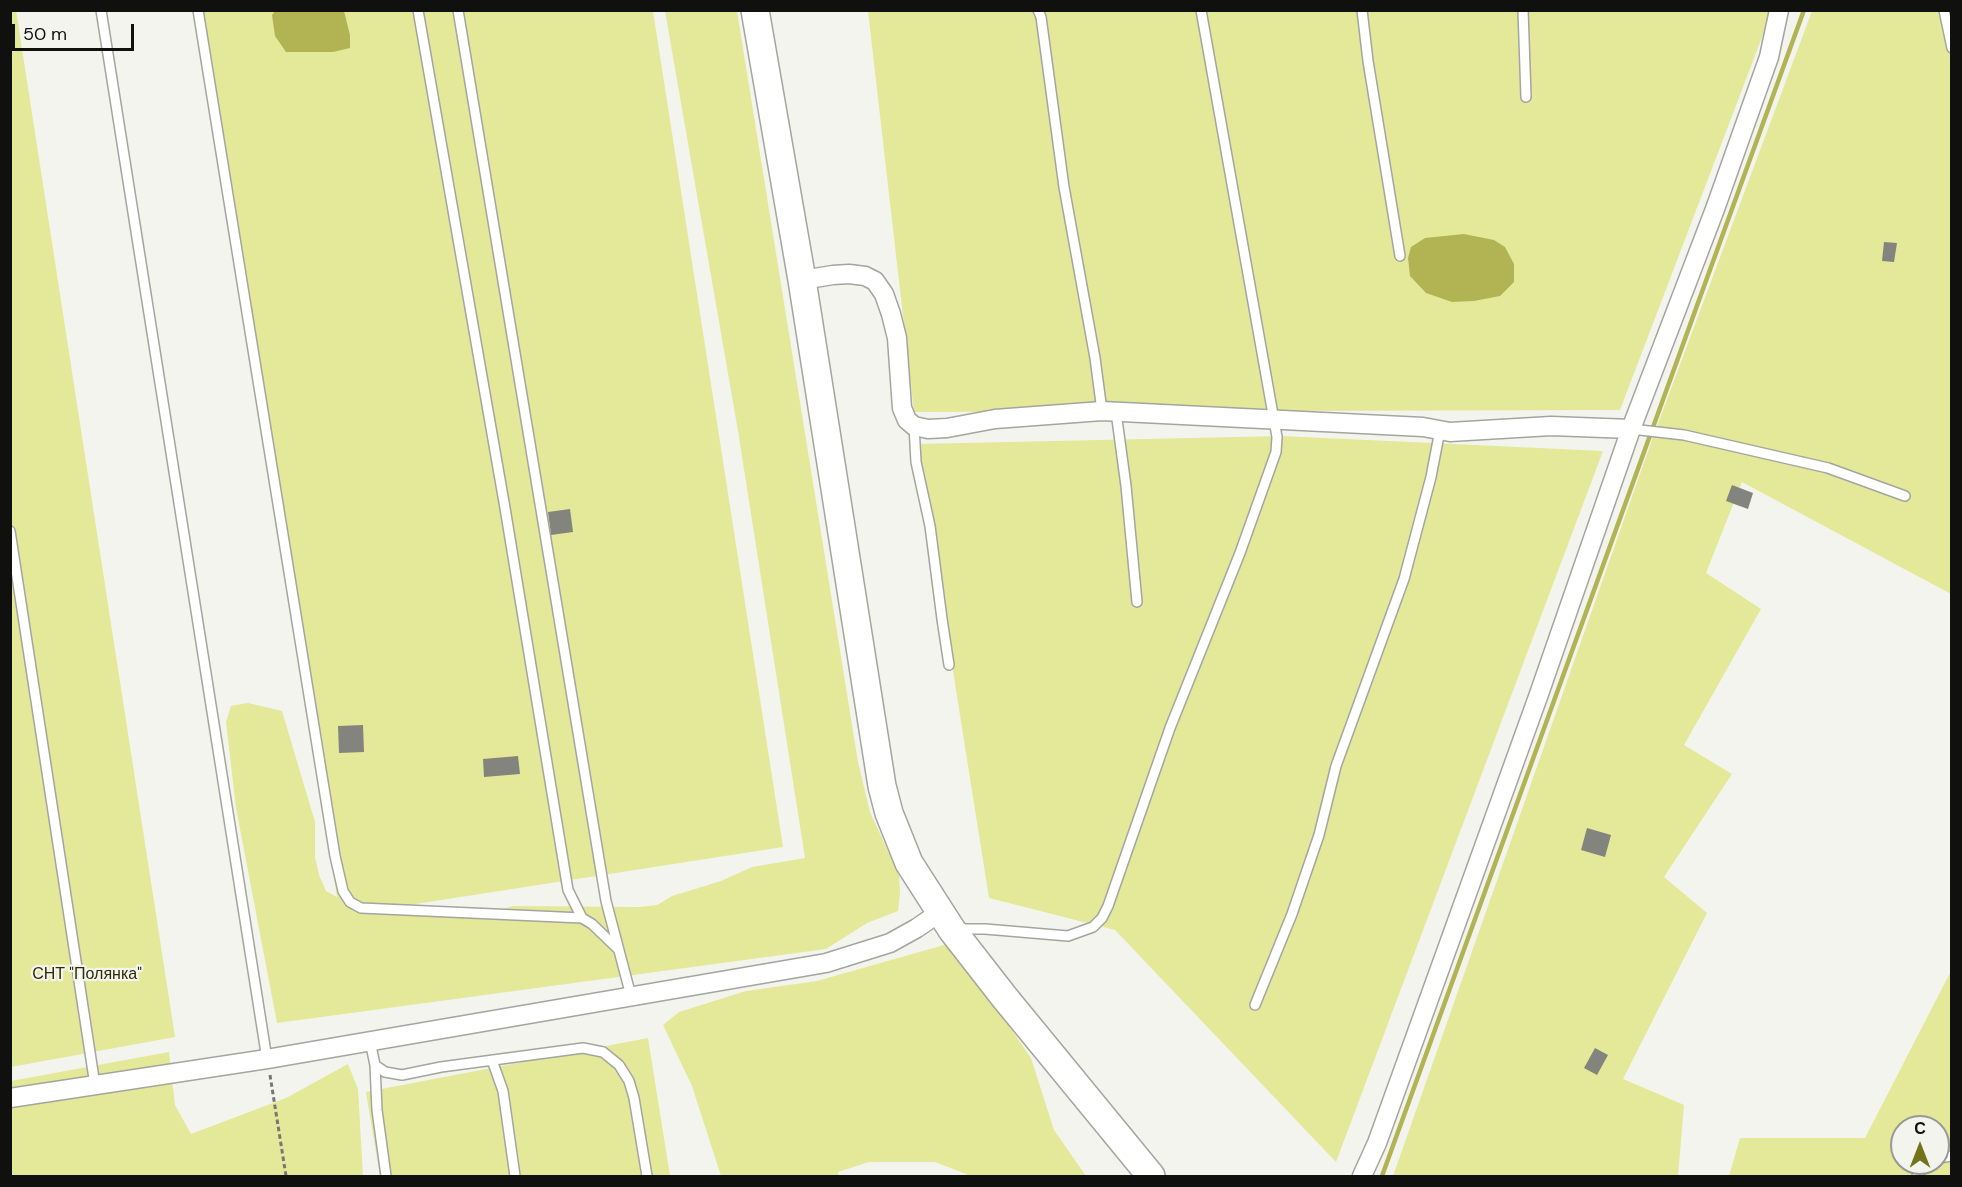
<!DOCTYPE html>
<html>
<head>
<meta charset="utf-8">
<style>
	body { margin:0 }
	#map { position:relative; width:1962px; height:1187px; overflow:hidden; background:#f4f4ee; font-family:"DM Sans",sans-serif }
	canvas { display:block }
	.frame { position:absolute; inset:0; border:12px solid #10100e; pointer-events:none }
	.north { position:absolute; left:1890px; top:1115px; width:60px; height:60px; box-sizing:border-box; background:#f4f4ee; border:2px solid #999994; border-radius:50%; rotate:0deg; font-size:16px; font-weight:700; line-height:24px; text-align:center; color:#10100e }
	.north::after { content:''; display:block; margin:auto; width:21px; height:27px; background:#73741a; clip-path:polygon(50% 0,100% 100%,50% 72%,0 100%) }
	.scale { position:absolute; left:12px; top:24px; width:122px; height:27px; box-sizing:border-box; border:3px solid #10100e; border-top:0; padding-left:8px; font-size:18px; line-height:21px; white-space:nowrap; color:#10100e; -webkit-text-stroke:4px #f4f4ee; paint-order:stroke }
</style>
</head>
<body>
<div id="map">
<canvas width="1962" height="1187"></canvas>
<div class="frame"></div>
<div class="north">С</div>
<div class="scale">50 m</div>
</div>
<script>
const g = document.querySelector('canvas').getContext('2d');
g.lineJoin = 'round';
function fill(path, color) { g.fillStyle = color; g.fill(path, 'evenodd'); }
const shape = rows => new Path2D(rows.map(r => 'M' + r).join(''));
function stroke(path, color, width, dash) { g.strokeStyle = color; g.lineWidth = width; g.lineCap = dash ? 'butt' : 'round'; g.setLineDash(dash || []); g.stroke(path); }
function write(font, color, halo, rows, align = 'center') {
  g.font = font + ' "DM Sans",sans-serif'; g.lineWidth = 4.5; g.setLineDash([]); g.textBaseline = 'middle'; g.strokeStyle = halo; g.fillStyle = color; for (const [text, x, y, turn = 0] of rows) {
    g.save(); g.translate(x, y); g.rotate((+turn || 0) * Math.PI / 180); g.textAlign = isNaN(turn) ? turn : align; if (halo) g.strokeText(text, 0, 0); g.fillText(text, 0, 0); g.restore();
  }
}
fill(shape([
	[16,10,175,1037,11,1067,10,11],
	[199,11,653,11,783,847,377,910,481,916,513,906,640,907,657,905,672,896,721,881,752,867,805,858,738,431,665,11,737,11,858,762,870,812,899,875,900,893,898,911,867,923,826,949,277,1023,236,808,226,722,231,706,248,703,282,711,315,822,315,857,319,875,326,891,337,897],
	[868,11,1772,11,1620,410,914,412],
	[1812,11,1951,11,1951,594,1742,482,1706,573,1761,609,1684,745,1732,774,1664,877,1707,913,1623,1079,1684,1105,1678,1176,1393,1176,1653,437],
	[1281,436,1603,451,1336,1162,1115,930,989,898,917,444],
	[951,943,1031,1058,1054,1130,1086,1176,968,1176,966,1174,935,1162,869,1162,838,1172,839,1176,721,1176,692,1086,663,1025,679,1012,746,991,817,981],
	[1951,971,1951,1176,1729,1176,1740,1138,1865,1138],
	[1902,1127,1938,1127,1938,1163,1902,1163],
	[648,1038,670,1176,380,1176,366,1092],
	[169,1052,175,1105,191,1134,286,1098,348,1064,358,1089,363,1176,11,1176,11,1081]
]), '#e4e899');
fill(shape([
	[275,11,344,11,350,35,350,48,333,52,286,52,275,36,272,15],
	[1464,234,1494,240,1505,247,1514,264,1514,282,1500,296,1474,301,1452,302,1426,293,1410,276,1408,258,1411,247,1425,238]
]), '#b2b454');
stroke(shape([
	[1382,1176,1804,10]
]), '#b2b454', 4.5);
fill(shape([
	[1884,242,1897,243,1894,262,1882,261],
	[1732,485,1753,493,1748,509,1726,501],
	[570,509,573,532,551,535,548,512],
	[363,725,364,752,339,753,338,726],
	[518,756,520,774,484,777,483,759],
	[1587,828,1611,835,1605,857,1581,850],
	[1595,1048,1608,1055,1597,1075,1584,1068]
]), '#83847e');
const lane = shape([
	[101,10,267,1059],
	[198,10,335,856,343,891,350,902,361,908,582,918,592,924,619,950],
	[418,10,505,508,568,890,582,918],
	[458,10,606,901,631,996],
	[1038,10,1041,17,1064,187,1095,358,1102,411],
	[1362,10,1368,61,1400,256],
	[1523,10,1526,97],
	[1944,10,1952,48],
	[1116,412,1126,486,1137,602],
	[914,426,916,462,930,526,942,619,949,665],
	[1631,429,1684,435,1828,468,1905,496],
	[10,531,95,1085],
	[958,929,985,929,1068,936,1093,927,1102,918,1108,906,1170,728,1240,553,1276,452,1277,437,1201,10],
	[1255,1005,1292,914,1319,835,1336,766,1404,579,1431,477,1440,430],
	[370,1041,375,1065,377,1110,386,1176],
	[492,1060,503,1091,515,1176],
	[375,1065,385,1072,402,1075,441,1067,583,1048,603,1052,619,1065,629,1081,634,1098,647,1176],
	[1938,1158,1952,1156],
	[1917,1176,1925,1163]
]);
const street = shape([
	[802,280,833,275,849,274,865,276,875,281,884,294,891,314,897,338,902,408,907,420,914,426,928,429,947,428,995,419,1102,411,1423,427,1450,432,1551,426,1631,429],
	[10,1098,267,1059,826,963,890,943,917,928,940,912],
	[1362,1176,1377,1143,1539,694,1631,429,1715,209,1769,57,1779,10]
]);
const secondary = shape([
	[755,10,802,280,882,786,889,813,909,863,952,930,1005,998,1151,1176]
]);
stroke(lane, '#a4a59f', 12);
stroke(street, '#a4a59f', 21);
stroke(secondary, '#a4a59f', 30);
stroke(shape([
	[270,1075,286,1176]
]), '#777773', 3, [4.5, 3]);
stroke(lane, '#fff', 9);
stroke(street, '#fff', 18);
stroke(secondary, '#fff', 27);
write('16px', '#2c2c02', '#f4f4ee', [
	["СНТ \"Полянка\"",87,975]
]);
</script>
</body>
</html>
